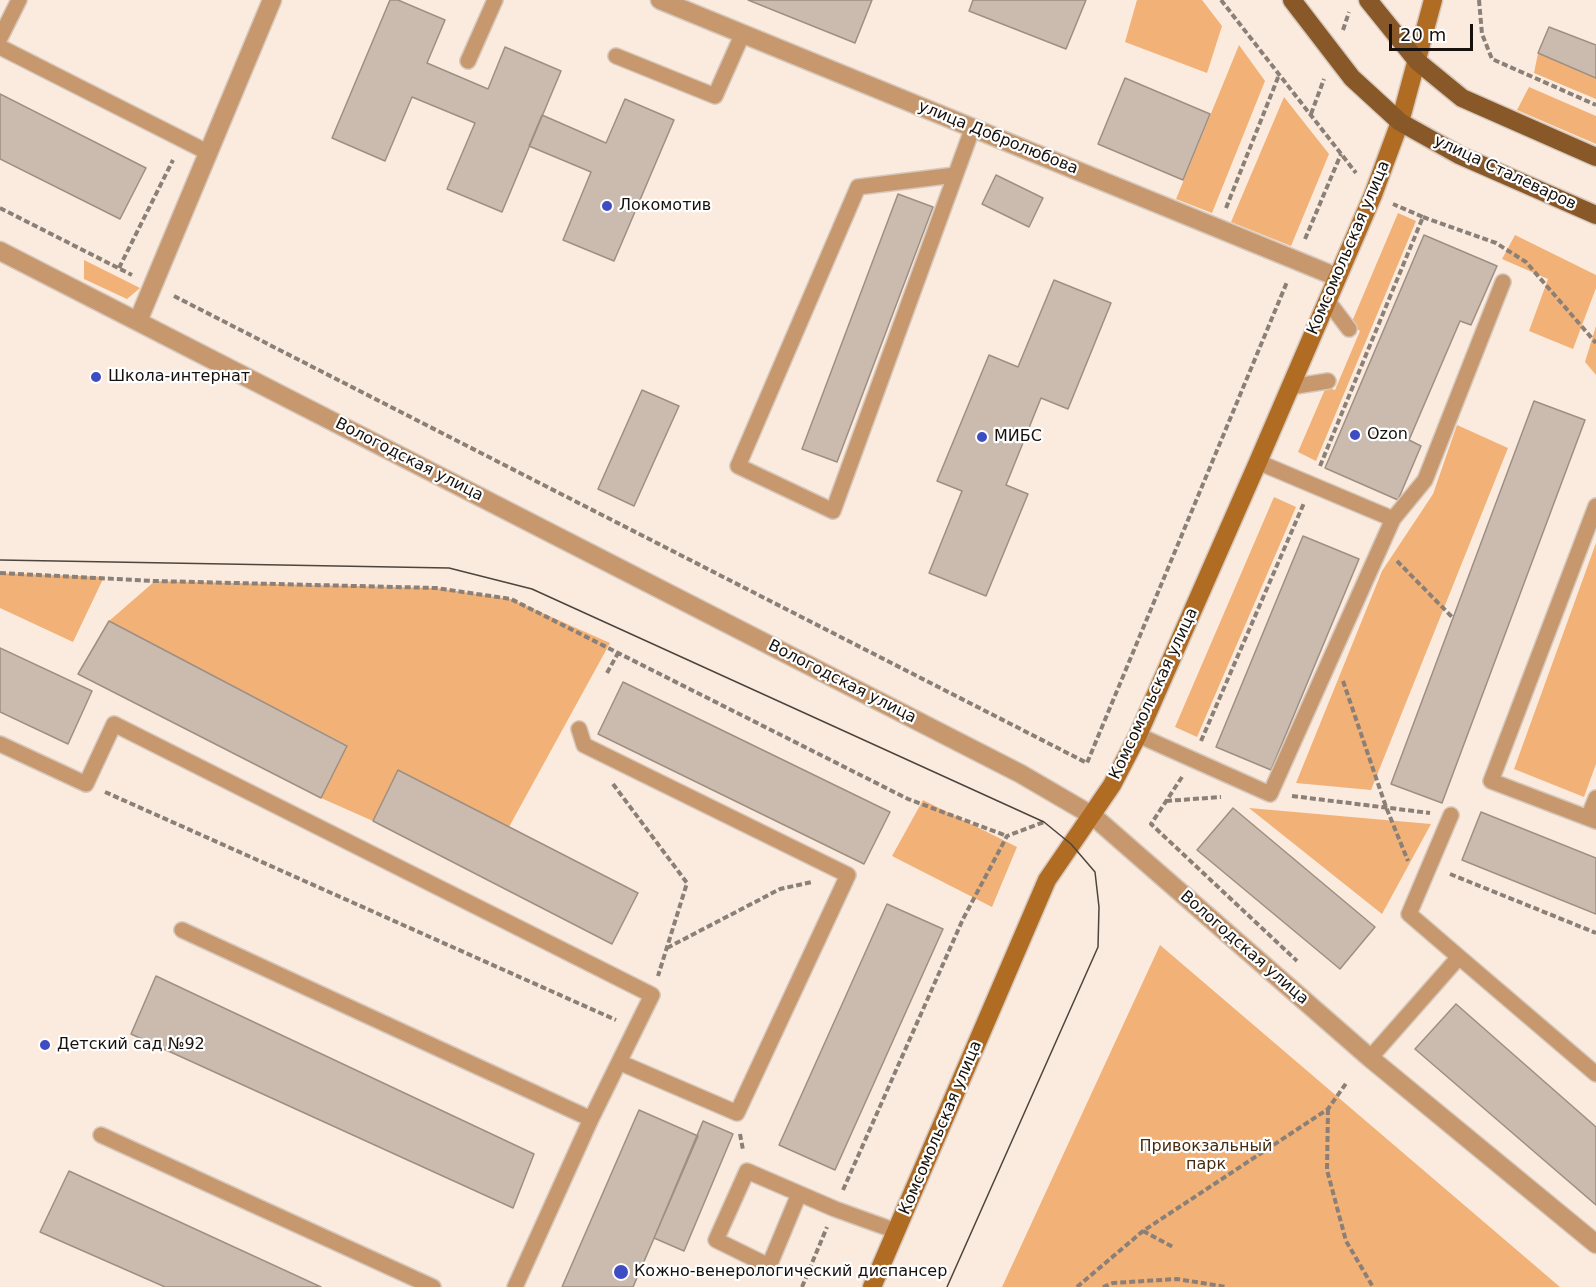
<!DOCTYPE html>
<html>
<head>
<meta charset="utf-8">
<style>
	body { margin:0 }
	#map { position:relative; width:1596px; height:1287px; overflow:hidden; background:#fbebde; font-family:"DejaVu Sans",sans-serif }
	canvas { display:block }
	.scale { position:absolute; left:1389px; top:24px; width:84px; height:27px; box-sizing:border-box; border:3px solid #16110c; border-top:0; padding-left:8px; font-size:18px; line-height:21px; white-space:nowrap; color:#16110c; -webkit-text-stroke:4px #fff; paint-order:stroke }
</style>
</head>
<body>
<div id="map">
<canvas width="1596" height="1287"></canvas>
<div class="scale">20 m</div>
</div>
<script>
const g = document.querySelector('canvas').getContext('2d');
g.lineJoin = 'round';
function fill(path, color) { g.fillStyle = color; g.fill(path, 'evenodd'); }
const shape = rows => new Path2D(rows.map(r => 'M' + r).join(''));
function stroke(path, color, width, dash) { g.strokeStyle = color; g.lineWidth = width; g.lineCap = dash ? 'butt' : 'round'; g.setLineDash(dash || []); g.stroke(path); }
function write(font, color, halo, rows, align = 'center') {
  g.font = font + ' "DejaVu Sans",sans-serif'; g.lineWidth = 4.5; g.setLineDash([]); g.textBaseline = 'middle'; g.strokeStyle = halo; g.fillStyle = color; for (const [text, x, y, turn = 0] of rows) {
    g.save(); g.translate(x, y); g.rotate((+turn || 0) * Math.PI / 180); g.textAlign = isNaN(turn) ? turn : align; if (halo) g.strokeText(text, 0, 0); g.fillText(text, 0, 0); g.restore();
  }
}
fill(shape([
	[1137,0,1202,0,1222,26,1207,73,1125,42],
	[1239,45,1265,81,1212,213,1176,199],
	[1538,53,1596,78,1596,99,1534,73],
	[1529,87,1596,116,1596,144,1517,110],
	[1284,97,1329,154,1291,246,1231,222],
	[1398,213,1416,221,1316,461,1298,452,1326,387,1335,390,1357,338,1360,331,1351,324],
	[1515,235,1596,275,1596,288,1573,349,1529,331,1548,279,1502,259],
	[84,260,140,288,127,299,84,279],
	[1596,326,1596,375,1585,362],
	[1457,425,1508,448,1371,790,1296,783,1382,571,1433,494],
	[1274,497,1296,507,1197,737,1175,727],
	[1596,543,1596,764,1584,797,1514,769],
	[0,573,104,577,73,642,0,608],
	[155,581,436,588,511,599,610,643,509,827,399,770,373,821,321,798,347,745,109,621],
	[923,800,1017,847,992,907,892,856],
	[1249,808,1431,824,1382,914],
	[1160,945,1560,1287,1002,1287]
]), '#f2b177');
const building = shape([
	[390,0,398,0,445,20,427,63,488,89,505,47,561,71,502,212,447,189,475,123,412,97,385,161,332,138,390,0],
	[748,0,872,0,855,43,748,0],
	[973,0,1086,0,1066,49,969,11,973,0],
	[1549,27,1596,45,1596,78,1538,53,1549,27],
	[1125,78,1210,114,1183,180,1098,144,1125,78],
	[0,94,146,168,120,219,0,159,0,94],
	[625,99,674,120,614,261,563,240,591,172,529,146,542,115,606,143,625,99],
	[996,175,1043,198,1029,227,982,204,996,175],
	[898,194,933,207,837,462,802,449,898,194],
	[1424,235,1497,266,1471,325,1460,321,1409,440,1421,446,1398,500,1325,468,1424,235],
	[1054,280,1111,303,1068,409,1041,398,1006,485,1028,494,986,596,929,573,962,491,937,481,989,355,1018,367,1054,280],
	[642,390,679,406,634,506,598,489,642,390],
	[1534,401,1585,420,1442,803,1391,784,1534,401],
	[1303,536,1359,559,1271,770,1216,747,1303,536],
	[109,621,347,746,321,798,78,674,109,621],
	[0,648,92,691,68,744,0,712,0,648],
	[623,682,890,812,864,864,598,734,623,682],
	[398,770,638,893,612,944,373,821,398,770],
	[1233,808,1375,927,1340,969,1197,850,1233,808],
	[1481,812,1596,858,1596,914,1462,860,1481,812],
	[887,904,943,929,835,1170,779,1145,887,904],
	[156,976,534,1154,513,1208,131,1034,156,976],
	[1456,1004,1596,1127,1596,1205,1415,1049,1456,1004],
	[639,1110,698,1136,633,1287,562,1287,639,1110],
	[703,1121,733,1134,684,1251,654,1238,703,1121],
	[69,1171,321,1287,165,1287,40,1232,69,1171]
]);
fill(building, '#cbbbae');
stroke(building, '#9e8f83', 1.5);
const lane = shape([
	[0,38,19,0],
	[0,47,209,153],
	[616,56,715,96,743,33],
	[468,61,495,0],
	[955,175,858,187,738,466,833,511,973,127],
	[1327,300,1349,329],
	[1290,387,1328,381],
	[1258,462,1393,519],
	[1596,506,1491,781,1596,821],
	[579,729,584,745,848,875,737,1113,621,1063],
	[1138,735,1270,794,1393,519,1425,480,1503,282],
	[0,744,86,784,114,724,652,995,591,1119,515,1287],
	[1451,815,1409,914,1459,957],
	[1588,818,1596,798],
	[182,930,591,1119],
	[1370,1058,1459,957,1596,1074],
	[101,1135,433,1287],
	[799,1194,769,1266,716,1240,747,1171,835,1209,896,1231]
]);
const street = shape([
	[660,0,1337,277],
	[0,251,1021,774,1093,816,1370,1058,1596,1244],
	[138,321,272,0]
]);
const secondary = shape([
	[872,1287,1047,880,1112,785,1138,735,1258,462,1373,195,1400,122,1433,0]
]);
const primary = shape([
	[1292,0,1352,78,1400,122,1459,155,1596,215],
	[1368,0,1418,62,1462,98,1596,157]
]);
stroke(lane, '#d6c8bc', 18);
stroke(street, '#d6c8bc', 21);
stroke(secondary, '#d6c8bc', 21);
stroke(primary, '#d6c8bc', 21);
stroke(shape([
	[1221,0,1356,173],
	[1479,0,1482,34,1492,59,1596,105],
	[1343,30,1349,12],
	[1311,114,1324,79],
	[0,208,132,275],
	[1226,208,1279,75],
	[1423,217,1496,243,1526,262,1596,343],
	[1305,239,1341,154],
	[119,268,173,160],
	[174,296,1087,763,1287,282],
	[1320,466,1423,217,1393,204],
	[1397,561,1453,618],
	[0,573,155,581,436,588,511,599,908,799,1007,836],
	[607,673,618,653],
	[1343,681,1386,807,1408,861],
	[1201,741,1304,503],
	[1182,777,1151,824,1297,961],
	[613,784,687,883,658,976],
	[105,792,616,1020],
	[1292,796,1430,813],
	[1166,801,1221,797],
	[1450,874,1596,933],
	[667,948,780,889,812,882],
	[1328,1109,1327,1170,1346,1241,1373,1287],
	[740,1134,743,1150],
	[843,1190,963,919,1007,836,1044,822],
	[1143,1231,1173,1247],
	[802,1287,827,1227],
	[1077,1287,1143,1231,1328,1109,1347,1082],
	[1103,1287,1113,1283,1177,1279,1227,1287]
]), '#8b8077', 4, [6, 3]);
stroke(lane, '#c7986e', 15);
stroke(street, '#c7986e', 18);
stroke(secondary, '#b16c23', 18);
stroke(primary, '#895828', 18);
stroke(shape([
	[0,560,449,568,532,589,1044,822,1071,844,1095,872,1099,907,1098,947,947,1287]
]), '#4c443d', 1.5);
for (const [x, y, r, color] of [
	[607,206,6,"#3e4dc1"],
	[96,377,6,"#3e4dc1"],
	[1355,435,6,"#3e4dc1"],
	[982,437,6,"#3e4dc1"],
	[45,1045,6,"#3e4dc1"],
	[621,1272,8,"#3e4dc1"]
]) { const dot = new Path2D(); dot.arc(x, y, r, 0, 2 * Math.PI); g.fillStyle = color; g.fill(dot); stroke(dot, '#fff', 2); }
write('16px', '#16110c', '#fff', [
	["улица Добролюбова",998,138,22],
	["улица Сталеваров",1505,173,25],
	["Комсомольская улица",1349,248,-67],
	["Вологодская улица",409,460,27],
	["Вологодская улица",842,682,27],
	["Комсомольская улица",1154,694,-65],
	["Вологодская улица",1244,948,41],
	["Комсомольская улица",941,1128,-67]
]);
write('16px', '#16110c', '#fff', [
	["Локомотив",619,206],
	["Школа-интернат",108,377],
	["Ozon",1367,435],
	["МИБС",994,437],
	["Детский сад №92",57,1045],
	["Кожно-венерологический диспансер",634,1272]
], 'left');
write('16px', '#482b0f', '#fff', [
	["Привокзальный",1206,1147],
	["парк",1206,1165]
]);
</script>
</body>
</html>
